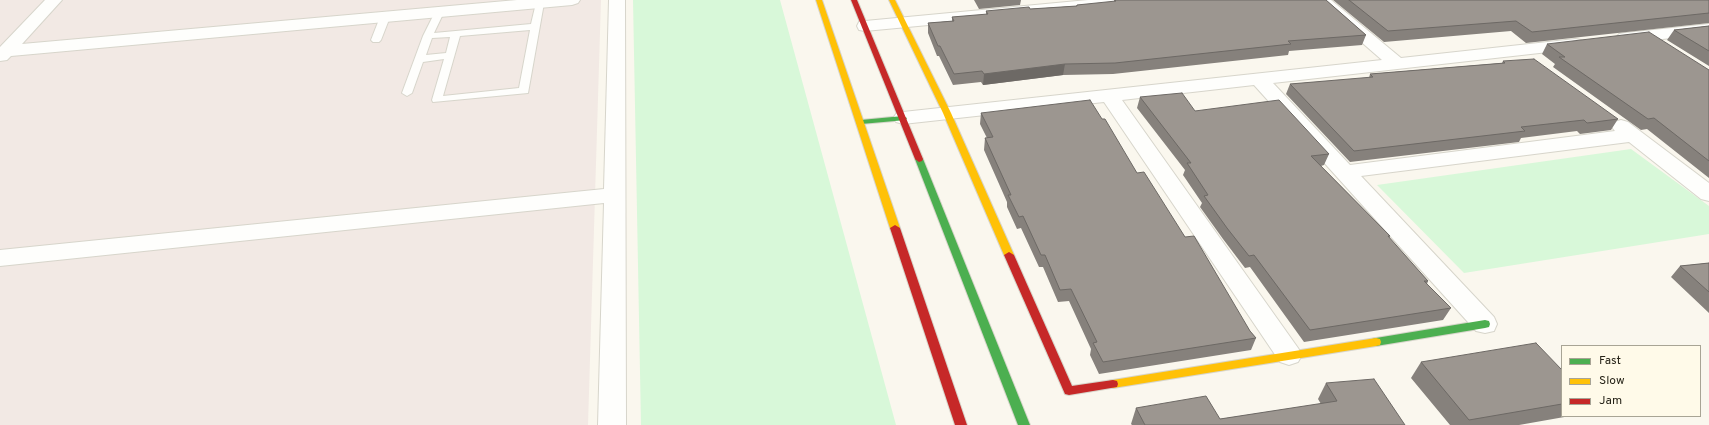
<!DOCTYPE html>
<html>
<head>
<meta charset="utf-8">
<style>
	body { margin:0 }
	#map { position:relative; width:1709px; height:425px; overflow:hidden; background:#faf7ee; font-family:Overpass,sans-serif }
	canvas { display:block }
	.legend { position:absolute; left:1561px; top:345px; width:140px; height:72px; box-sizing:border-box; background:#fffae9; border:1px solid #a8a495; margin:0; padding:5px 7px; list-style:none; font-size:12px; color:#262318 }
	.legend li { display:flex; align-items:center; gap:8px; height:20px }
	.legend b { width:20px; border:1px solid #a8a495 }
</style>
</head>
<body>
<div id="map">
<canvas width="1709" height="425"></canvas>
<ul class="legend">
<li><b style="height:5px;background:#4caf50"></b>Fast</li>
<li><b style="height:5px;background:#ffc107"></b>Slow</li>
<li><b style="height:5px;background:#c62828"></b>Jam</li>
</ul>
</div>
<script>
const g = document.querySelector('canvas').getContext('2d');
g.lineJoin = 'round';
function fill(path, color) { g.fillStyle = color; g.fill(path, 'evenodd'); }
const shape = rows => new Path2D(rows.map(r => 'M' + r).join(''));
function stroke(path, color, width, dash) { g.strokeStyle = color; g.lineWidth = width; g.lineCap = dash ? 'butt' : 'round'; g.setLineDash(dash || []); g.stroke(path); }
fill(shape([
	[0,0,601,0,588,425,0,425]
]), '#f2e9e4');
fill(shape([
	[633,0,780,0,896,425,641,425],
	[1631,149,1709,206,1709,234,1464,273,1377,185]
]), '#d8f8d9');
const lane = shape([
	[540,0,544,3,528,93,433,102,432,100,444,59,423,62,412,93,407,96,402,93,423,36,436,10,439,9,444,12,434,33,531,24,536,3,540,0],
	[530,30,519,88,443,96,460,36,530,30],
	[450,37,446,53,426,55,432,38,450,37],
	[385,14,390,17,381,40,379,42,373,42,371,40,380,17,385,14]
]);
const street = shape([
	[45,0,62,0,22,44,517,0,580,0,578,3,572,5,11,56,7,60,0,61,0,47,45,0],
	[609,0,625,0,626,425,598,425,604,203,0,266,0,250,604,189,609,0],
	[1088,0,1148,0,1146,3,1140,5,865,31,859,30,857,26,859,22,865,21,1088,0],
	[1313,0,1331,0,1401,58,1575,39,1581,40,1584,44,1581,48,1575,49,1273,83,1350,165,1615,131,1611,126,1614,122,1621,120,1628,122,1709,183,1709,201,1701,199,1629,142,1361,176,1494,317,1497,324,1494,331,1485,333,1476,331,1254,85,1122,100,1298,348,1302,355,1298,362,1289,365,1280,362,1104,102,903,124,896,122,893,118,896,114,903,112,1382,60,1313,0],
	[1709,24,1709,34,1625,43,1619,42,1616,38,1619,34,1625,33,1709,24]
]);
const fast = shape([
	[903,116,907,118,906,120,861,124,857,122,861,120,903,116],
	[919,156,923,159,1030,425,1018,425,915,159,919,156],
	[1485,320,1489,321,1490,324,1489,327,1485,328,1376,346,1372,345,1371,342,1372,339,1376,338,1485,320]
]);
const slow = shape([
	[816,0,822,0,900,228,898,230,892,230,890,228,816,0],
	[889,0,895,0,951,113,1014,255,1012,257,1009,258,1004,255,943,113,889,0],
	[1376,338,1380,339,1381,342,1380,345,1376,346,1113,388,1109,387,1108,384,1109,381,1113,380,1376,338]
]);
const jam = shape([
	[851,0,857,0,923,159,922,161,919,162,915,159,851,0],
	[895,225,900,228,967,425,955,425,890,228,895,225],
	[1009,252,1014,255,1072,386,1113,380,1117,381,1118,384,1117,387,1069,395,1065,394,1004,255,1009,252]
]);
stroke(lane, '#d7d5cb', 2);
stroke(street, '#d7d5cb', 2);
stroke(fast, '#d7d5cb', 2);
stroke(slow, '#d7d5cb', 2);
stroke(jam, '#d7d5cb', 2);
fill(lane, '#fefefc');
fill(street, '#fefefc');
fill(fast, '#4caf50');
fill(slow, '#ffc107');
fill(jam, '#c62828');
fill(shape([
	[974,0,1021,0,1020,5,979,9],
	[1114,0,1326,0,1366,35,1362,45,1289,51,1288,55,1113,74,1063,75,983,85,981,82,953,85,939,56,937,56,928,33,928,23,952,21,952,17,986,15,986,11,1030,9,1076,6,1077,5,1114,2],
	[1333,0,1709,0,1709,23,1526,43,1511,31,1384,42],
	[1709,26,1709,66,1667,40,1674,30],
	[1547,44,1709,70,1709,178,1647,129,1641,130,1553,67,1555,64,1542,54],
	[1503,61,1618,119,1611,130,1580,134,1577,131,1521,138,1519,142,1350,162,1286,94,1290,84,1369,78,1370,74,1502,63],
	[1140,97,1195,111,1329,154,1324,165,1321,166,1390,236,1389,238,1428,281,1427,284,1451,308,1443,320,1304,342,1250,267,1245,268,1223,239,1200,207,1202,203,1183,175,1185,170,1137,108],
	[981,113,1102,119,1137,173,1185,237,1250,331,1256,338,1251,350,1099,374,1090,355,1091,349,1069,301,1058,302,1043,267,1039,267,1021,228,1017,229,1007,207,1007,202,984,150,985,138,987,138,980,124],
	[1709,263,1709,313,1671,277,1680,266],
	[1421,362,1562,370,1562,416,1570,416,1519,425,1450,425,1411,378],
	[1326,383,1405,425,1132,425,1131,424,1136,408,1220,419,1321,404,1318,399]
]), '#86817c');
fill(shape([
	[1065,64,1063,75,983,85,984,74]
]), '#6d6965');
const building = shape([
	[1115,0,1326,0,1366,35,1288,41,1291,44,1115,63,1065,64,984,74,982,71,954,74,940,46,938,46,928,23,954,21,952,17,988,14,986,11,1029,7,1030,9,1077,6,1077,5,1116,1,1115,0],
	[1349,0,1709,0,1709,13,1532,32,1516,21,1388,31,1349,0],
	[1709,26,1709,51,1674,30,1709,26],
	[1649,32,1709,70,1709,161,1654,118,1648,119,1559,57,1565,57,1547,44,1649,32],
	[1534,59,1618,119,1587,123,1584,120,1521,127,1525,131,1354,151,1290,84,1373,77,1370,74,1505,63,1503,61,1534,59],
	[1182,93,1195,111,1279,100,1329,154,1311,156,1390,236,1388,236,1428,281,1424,281,1451,308,1310,330,1254,255,1249,256,1227,228,1204,196,1208,195,1187,163,1191,163,1140,97,1182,93],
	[1090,100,1102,119,1105,119,1137,173,1144,172,1185,237,1194,236,1250,331,1256,338,1103,362,1093,343,1097,342,1071,289,1060,290,1045,255,1041,255,1023,216,1019,217,1008,195,1011,195,985,138,993,137,981,113,1090,100],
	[1709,263,1709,292,1680,266,1709,263],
	[1536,343,1562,370,1562,404,1469,420,1421,362,1536,343],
	[1374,379,1405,425,1145,425,1136,408,1206,396,1220,419,1337,401,1326,383,1374,379]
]);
fill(building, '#9c9690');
stroke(building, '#6d6965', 1);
</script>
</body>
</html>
